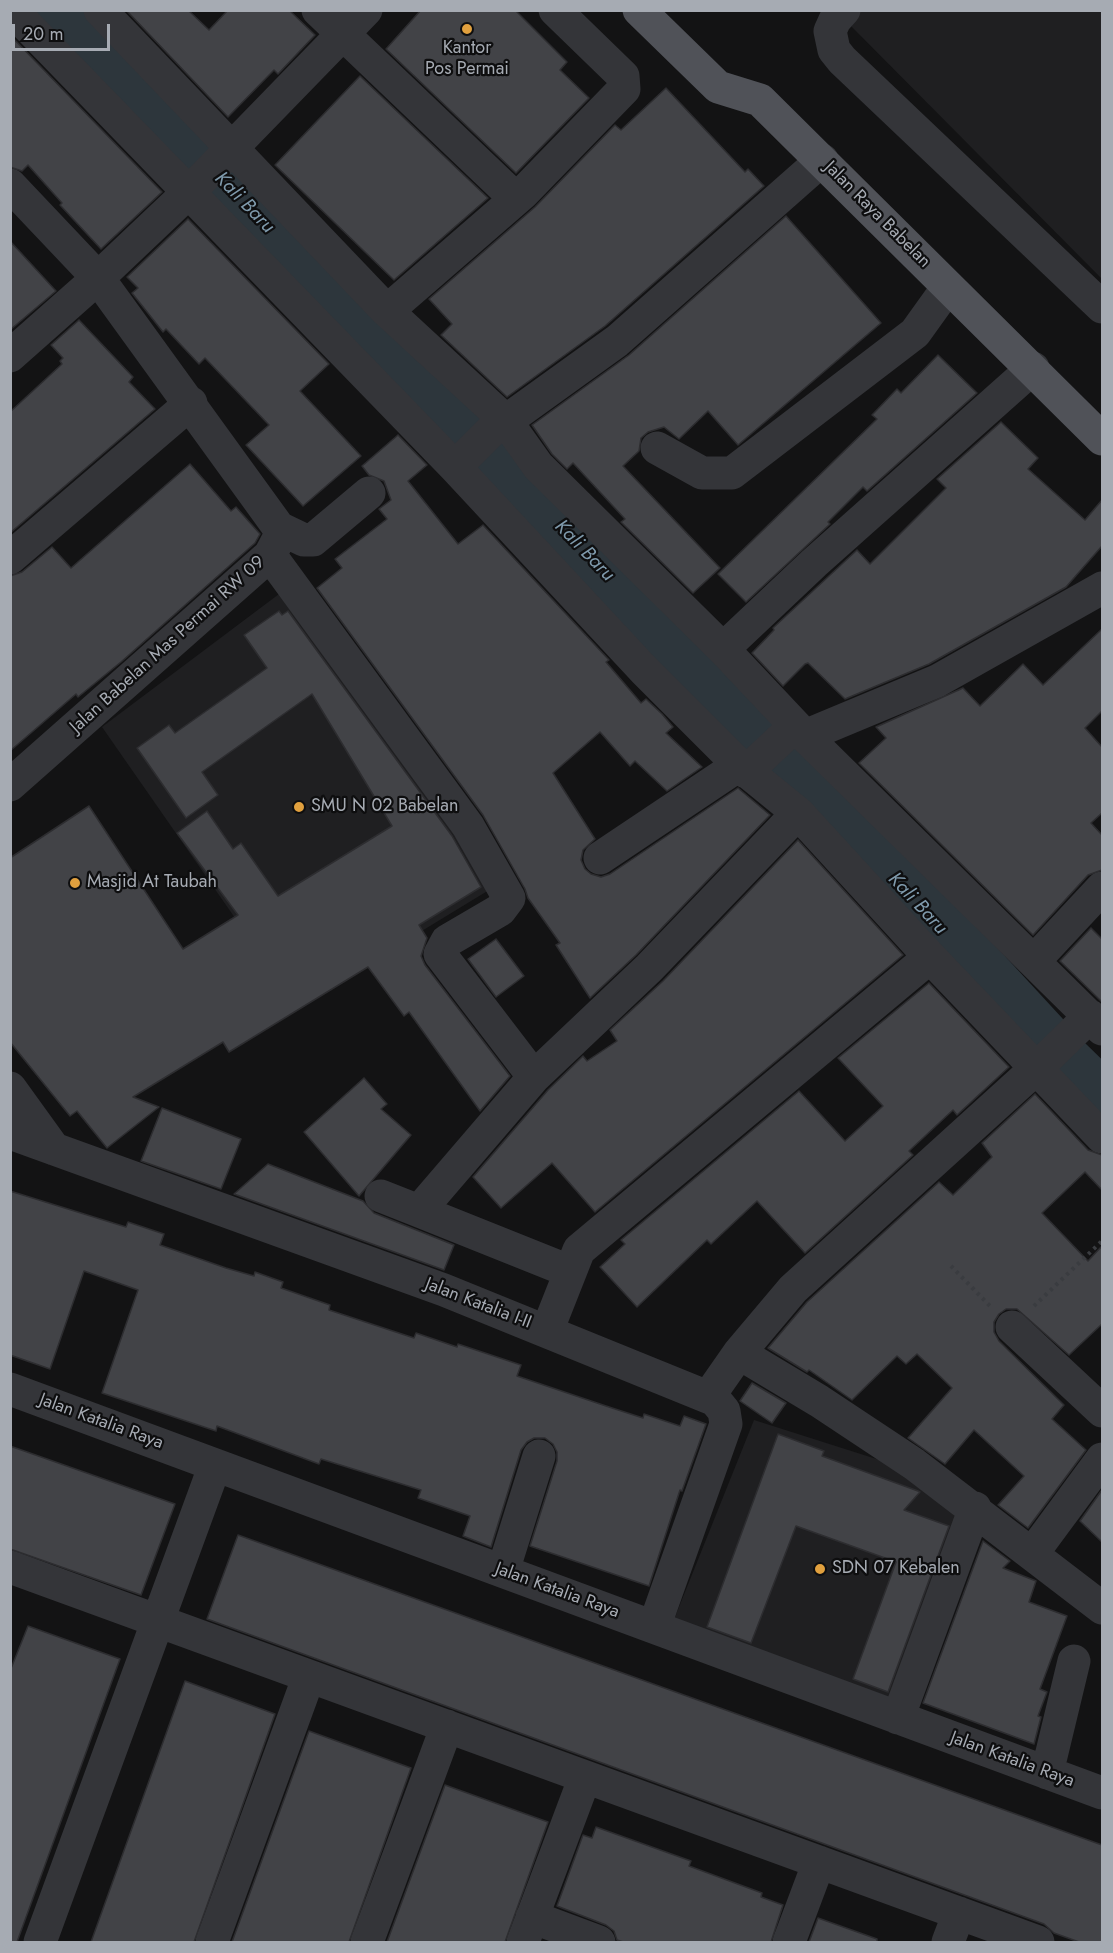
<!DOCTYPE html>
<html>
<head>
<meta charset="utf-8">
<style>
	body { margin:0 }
	#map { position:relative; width:1113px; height:1953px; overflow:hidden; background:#131314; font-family:Jost,sans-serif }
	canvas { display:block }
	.frame { position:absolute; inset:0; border:12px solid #a6abb3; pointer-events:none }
	.scale { position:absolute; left:12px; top:24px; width:98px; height:27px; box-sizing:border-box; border:3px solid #a6abb3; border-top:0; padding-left:8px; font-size:18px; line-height:21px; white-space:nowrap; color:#a6abb3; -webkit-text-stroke:4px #0e0e0f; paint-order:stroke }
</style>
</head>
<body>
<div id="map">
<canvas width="1113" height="1953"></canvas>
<div class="frame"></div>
<div class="scale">20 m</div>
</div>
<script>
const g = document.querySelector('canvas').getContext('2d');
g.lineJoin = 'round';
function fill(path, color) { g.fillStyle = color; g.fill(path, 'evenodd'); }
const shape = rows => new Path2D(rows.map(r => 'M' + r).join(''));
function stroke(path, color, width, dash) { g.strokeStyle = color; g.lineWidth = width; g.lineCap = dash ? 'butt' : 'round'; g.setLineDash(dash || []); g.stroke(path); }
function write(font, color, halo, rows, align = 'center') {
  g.font = font + ' Jost,sans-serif'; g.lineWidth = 4.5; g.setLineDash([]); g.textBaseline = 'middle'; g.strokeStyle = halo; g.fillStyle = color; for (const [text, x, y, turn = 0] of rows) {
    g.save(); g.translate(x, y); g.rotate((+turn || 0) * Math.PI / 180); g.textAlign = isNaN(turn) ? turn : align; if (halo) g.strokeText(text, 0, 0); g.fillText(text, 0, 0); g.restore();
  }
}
fill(shape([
	[854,10,1102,11,1102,279,845,20],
	[291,585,494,887,297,1007,102,727],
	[754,1420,889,1463,964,1515,899,1702,673,1622]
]), '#1f1f21');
stroke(shape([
	[56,10,723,693,1064,1063,1102,1100]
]), '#2d363c', 58);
const building = shape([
	[126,10,188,10,209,30,228,10,289,10,315,35,278,74,274,70,228,117,126,10],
	[421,10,515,10,567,62,560,70,589,98,516,173,386,49,421,10],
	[10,35,162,192,101,249,60,205,62,203,28,165,22,171,10,167,10,35],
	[360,76,488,198,394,280,275,165,360,76],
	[666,88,745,172,748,169,764,186,605,326,507,397,441,335,452,324,429,299,535,207,615,125,621,130,666,88],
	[786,216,881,323,738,445,708,411,679,439,664,427,648,432,641,438,639,451,623,466,720,568,693,593,621,522,625,519,573,463,567,469,552,454,532,425,629,355,786,216],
	[188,219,329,364,300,391,361,456,303,506,246,445,269,425,205,358,199,364,166,329,163,332,132,293,138,288,127,277,188,219],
	[10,241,56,291,10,330,10,241],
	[79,320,133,377,129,382,155,409,10,533,10,412,62,364,60,361,63,358,51,345,79,320],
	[938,355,977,393,867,491,863,487,828,522,830,524,746,602,718,574,877,419,872,415,897,389,901,393,938,355],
	[1001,422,1038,458,1028,469,1085,520,1102,500,1102,546,1066,587,929,664,845,699,808,663,805,664,783,686,752,653,774,630,773,628,857,550,870,564,946,488,937,479,1001,422],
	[398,435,427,465,408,481,458,544,483,525,609,660,606,662,641,703,646,699,662,714,673,727,666,733,702,767,667,791,635,761,630,766,600,732,553,773,595,839,583,850,581,860,585,869,591,874,601,877,610,874,738,788,770,815,636,955,590,998,556,945,560,943,528,898,525,889,483,815,317,588,342,568,335,559,387,519,379,509,391,500,384,481,369,475,362,466,398,435],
	[190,464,231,511,236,507,260,534,255,543,121,662,78,697,76,694,10,751,10,576,22,572,52,547,71,568,190,464],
	[279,611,282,615,288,611,452,836,481,887,419,925,427,938,421,956,425,965,510,1076,480,1111,409,1012,404,1016,368,967,229,1052,223,1042,133,1097,159,1107,107,1148,77,1111,70,1116,10,1042,10,858,89,806,183,949,238,915,177,833,207,811,233,849,241,843,278,896,392,826,312,694,202,772,218,795,186,818,137,748,169,725,175,733,267,668,244,635,279,611],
	[1102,629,1102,711,1085,728,1102,747,1102,813,1091,823,1102,835,1102,870,1088,875,1033,935,859,763,886,738,876,727,963,688,980,706,1023,664,1043,685,1102,629],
	[798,840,903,955,595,1212,552,1163,501,1208,473,1177,548,1090,583,1056,587,1061,617,1041,610,1030,663,981,798,840],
	[1091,928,1102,939,1102,1002,1060,961,1091,928],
	[496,939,524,976,496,997,468,959,496,939],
	[929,983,1009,1067,957,1115,953,1110,909,1151,913,1155,805,1253,757,1201,711,1244,707,1240,637,1307,600,1267,625,1244,621,1240,799,1091,845,1141,883,1106,838,1058,929,983],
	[364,1078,387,1104,381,1109,411,1135,359,1196,304,1132,364,1078],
	[1035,1094,1088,1150,1102,1155,1102,1190,1085,1172,1042,1213,1088,1261,1102,1246,1102,1324,1069,1355,1017,1309,1006,1309,999,1314,994,1322,994,1332,999,1341,1064,1405,1052,1419,1086,1450,1028,1528,998,1505,1024,1476,974,1430,945,1464,908,1438,952,1388,917,1354,906,1364,897,1356,852,1400,809,1370,807,1372,768,1348,807,1302,939,1182,953,1195,992,1157,982,1143,1035,1094],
	[162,1108,241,1139,221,1189,141,1161,162,1108],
	[268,1164,363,1201,374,1213,454,1245,444,1270,234,1194,268,1164],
	[10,1191,126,1227,128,1222,164,1234,160,1245,226,1268,254,1276,255,1272,283,1282,281,1288,330,1305,329,1310,414,1338,416,1333,457,1347,458,1344,521,1365,517,1376,606,1406,643,1418,644,1414,680,1426,684,1416,706,1424,682,1491,680,1490,649,1586,530,1546,557,1461,557,1452,553,1444,545,1438,534,1438,527,1442,521,1450,491,1547,463,1536,470,1516,418,1498,421,1490,321,1459,319,1464,217,1426,216,1431,102,1393,138,1290,84,1271,50,1369,10,1355,10,1191],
	[752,1383,786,1403,772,1423,740,1401,752,1383],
	[778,1434,824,1451,822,1456,918,1491,920,1492,904,1510,949,1526,888,1692,853,1679,896,1562,796,1526,751,1643,707,1627,778,1434],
	[10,1446,175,1504,141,1595,10,1549,10,1446],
	[1102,1490,1102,1542,1080,1521,1102,1490],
	[238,1535,1102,1845,1102,1942,1079,1942,1054,1933,1044,1924,207,1619,238,1535],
	[983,1541,1010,1561,1003,1568,1036,1581,1029,1602,1067,1616,1040,1689,1047,1692,1038,1716,1041,1717,1034,1744,923,1703,983,1541],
	[28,1626,120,1659,17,1942,10,1942,10,1671,28,1626],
	[185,1681,275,1714,194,1942,91,1942,185,1681],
	[309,1731,411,1768,349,1942,232,1942,309,1731],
	[445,1785,548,1822,505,1942,387,1942,445,1785],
	[596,1827,691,1861,689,1866,762,1893,761,1897,783,1905,771,1942,623,1942,617,1940,614,1931,606,1925,557,1906,583,1835,592,1838,596,1827],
	[818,1918,877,1939,877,1942,809,1942,818,1918]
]);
fill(building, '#424347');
stroke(building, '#2d2d30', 1.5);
stroke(shape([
	[951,1266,990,1306],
	[1034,1306,1102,1241]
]), '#3a3c40', 4, [3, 4.5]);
stroke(shape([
	[12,10,455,467,644,670,739,765,798,813,930,957,1102,1137],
	[100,10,387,311,506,421,538,466,723,649,805,736,1102,1029],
	[318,10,515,198],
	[844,10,835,20,830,31,834,50,842,60,1102,307],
	[10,185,98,278,279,528,279,538,270,555,10,785],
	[387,311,523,193,624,89,623,76,555,10],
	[10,356,98,278,194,187,366,10],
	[657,448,702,473,732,473,915,333,948,287],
	[455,467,497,425,506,421,617,341,822,160],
	[279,528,304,540,313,540,369,493],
	[270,555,468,826,509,898,500,910,447,941,440,954,534,1077],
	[10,558,191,403],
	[723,649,814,563,1033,368],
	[805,736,937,681,1102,588],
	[746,772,795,726],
	[600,858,739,765],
	[1034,961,1102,888],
	[10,1088,54,1149],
	[10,1133,444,1290,715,1400,724,1411,726,1424,654,1627],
	[381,1196,419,1211,534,1077,649,968,798,813],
	[419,1211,569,1271],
	[1012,1327,1102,1411],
	[547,1331,579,1250,930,957],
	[739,1353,819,1401,914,1464,1102,1608],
	[10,1389,1102,1793],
	[709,1396,739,1353,793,1289,1042,1063,1090,1016],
	[1032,1554,1102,1459],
	[10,1567,1038,1942],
	[503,1571,539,1456],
	[898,1718,975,1508],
	[1047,1773,1074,1661],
	[532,1917,599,1942],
	[40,1942,215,1465],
	[212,1942,309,1676],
	[367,1942,447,1726],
	[523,1942,585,1777],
	[789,1942,819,1862],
	[948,1942,959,1913]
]), '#343539', 33);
stroke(shape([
	[639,10,718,87,760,100,1102,439]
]), '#505258', 33);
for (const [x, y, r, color] of [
	[467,29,6,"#e1a03e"],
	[299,807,6,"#e1a03e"],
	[75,883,6,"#e1a03e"],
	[820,1569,6,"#e1a03e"]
]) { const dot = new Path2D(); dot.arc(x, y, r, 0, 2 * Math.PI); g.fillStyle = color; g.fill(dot); stroke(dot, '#0e0e0f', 2); }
write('18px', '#a6abb3', '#0e0e0f', [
	["Kantor",467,49,"center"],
	["Pos Permai",467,70,"center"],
	["SMU N 02 Babelan",311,807],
	["Masjid At Taubah",87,883],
	["SDN 07 Kebalen",832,1569]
], 'left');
write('18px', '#a6abb3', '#0e0e0f', [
	["Jalan Raya Babelan",877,215,45],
	["Jalan Babelan Mas Permai RW 09",168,645,-42],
	["Jalan Katalia I-II",478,1304,21],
	["Jalan Katalia Raya",101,1422,20],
	["Jalan Katalia Raya",557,1591,20],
	["Jalan Katalia Raya",1012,1760,20]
]);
write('italic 20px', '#7f9aac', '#0e0e0f', [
	["Kali Baru",244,203,46],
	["Kali Baru",584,551,46],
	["Kali Baru",917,904,47]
]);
</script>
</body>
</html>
